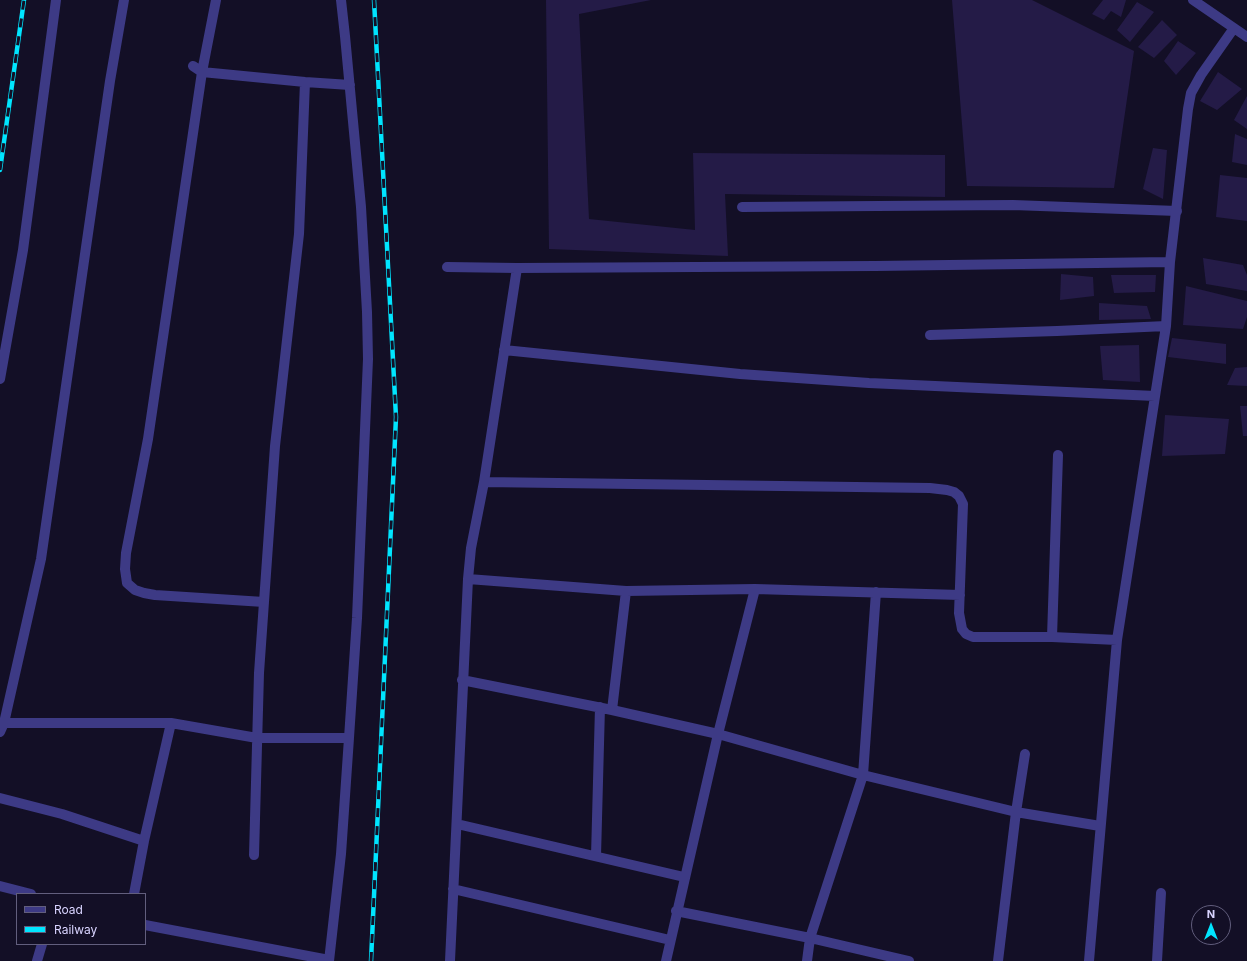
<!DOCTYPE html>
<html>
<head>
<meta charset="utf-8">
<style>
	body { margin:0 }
	#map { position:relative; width:1247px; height:961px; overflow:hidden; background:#130f26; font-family:Inter,sans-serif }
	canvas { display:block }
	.legend { position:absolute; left:16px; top:893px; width:130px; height:52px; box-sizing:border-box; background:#130f26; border:1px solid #625e7d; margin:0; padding:5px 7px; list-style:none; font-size:12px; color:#d9d4ff }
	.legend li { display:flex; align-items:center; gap:8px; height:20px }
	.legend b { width:20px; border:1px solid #625e7d }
	.north { position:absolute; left:1191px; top:905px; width:40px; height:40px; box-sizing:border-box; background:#130f26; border:1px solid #625e7d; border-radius:50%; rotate:0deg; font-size:11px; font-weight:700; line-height:16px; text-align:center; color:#d9d4ff }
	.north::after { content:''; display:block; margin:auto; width:14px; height:18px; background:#00e5ff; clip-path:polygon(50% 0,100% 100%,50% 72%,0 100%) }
</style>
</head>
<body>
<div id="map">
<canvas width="1247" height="961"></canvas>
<ul class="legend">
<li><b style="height:5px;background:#3d3a85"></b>Road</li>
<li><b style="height:5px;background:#00e5ff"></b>Railway</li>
</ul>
<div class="north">N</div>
</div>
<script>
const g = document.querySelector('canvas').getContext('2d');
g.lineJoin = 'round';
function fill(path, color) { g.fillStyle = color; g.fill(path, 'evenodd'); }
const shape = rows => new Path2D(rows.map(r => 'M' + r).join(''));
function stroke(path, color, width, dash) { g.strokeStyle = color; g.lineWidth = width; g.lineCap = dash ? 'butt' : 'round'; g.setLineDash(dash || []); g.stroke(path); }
fill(shape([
	[546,0,651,0,579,14,589,219,695,230,693,153,945,155,945,197,725,194,728,256,549,249],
	[952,0,1032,0,1134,51,1114,188,967,186],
	[1103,0,1126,0,1121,17,1111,11,1104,20,1092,14],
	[1137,2,1154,12,1130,42,1117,30],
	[1162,20,1177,35,1154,58,1138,47],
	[1178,41,1196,53,1176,75,1164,61],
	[1218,72,1242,89,1217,110,1200,101],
	[1247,96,1247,129,1234,120],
	[1235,134,1247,139,1247,165,1232,162],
	[1153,148,1167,150,1163,199,1143,189],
	[1220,175,1247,178,1247,221,1216,217],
	[1203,258,1243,265,1247,275,1247,291,1206,284],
	[1061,274,1093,277,1094,296,1060,300],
	[1111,275,1156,275,1155,292,1114,293],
	[1186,286,1247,301,1247,317,1243,329,1183,325],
	[1099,303,1147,306,1151,319,1099,320],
	[1172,338,1226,344,1226,364,1168,357],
	[1139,345,1140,382,1103,380,1100,346],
	[1247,367,1247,386,1227,385,1235,368],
	[1240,406,1247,406,1247,436,1243,436],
	[1165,415,1229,419,1225,454,1162,456]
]), '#241b47');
stroke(shape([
	[742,207,1013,205,1177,211]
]), '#3d3a85', 10);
stroke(shape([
	[216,0,202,72,148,439,126,553,125,569,127,583,135,590,144,593,155,595,264,602],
	[1193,0,1247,37],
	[193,66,202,72,305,82,350,85],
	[447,267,517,268,875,266,1170,262],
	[930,335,1057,331,1166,326],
	[504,350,740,374,869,383,1155,396],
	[0,379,23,250,56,0],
	[484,482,930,488,947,490,954,492,959,496,963,504,959,613,962,629,966,634,973,637,1052,637,1117,640],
	[468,579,626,591,755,589,960,595],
	[1052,637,1058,455],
	[462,680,612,710,718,734,863,775,1016,812,1100,826],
	[612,710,626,591],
	[4,723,171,723,257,738,349,738],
	[0,732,4,723,41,559,110,81,124,0],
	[0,798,62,814,144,841],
	[457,824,684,877],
	[254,855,259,673,264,602,275,446,299,234,305,82],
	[596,856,600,707],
	[0,886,31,894],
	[453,889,670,940],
	[134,894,144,841,171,723],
	[676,911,810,938,909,961],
	[145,925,329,960],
	[37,961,42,944],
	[329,961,341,854,349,738,357,618,368,359,367,312,361,207,345,36,341,0],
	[450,961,468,579,471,548,484,482,517,268],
	[666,961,718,734,755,589],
	[807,961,810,938,863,775,876,592],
	[998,961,1016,812,1025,754],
	[1089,961,1117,640,1166,326,1170,262,1188,109,1191,93,1201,75,1234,28],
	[1157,961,1161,893]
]), '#3d3a85', 10);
const rail = shape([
	[0,170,24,0],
	[371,961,396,417,374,0]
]);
stroke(rail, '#00e5ff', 4.5);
stroke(rail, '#130f26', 3, [9]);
</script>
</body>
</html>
